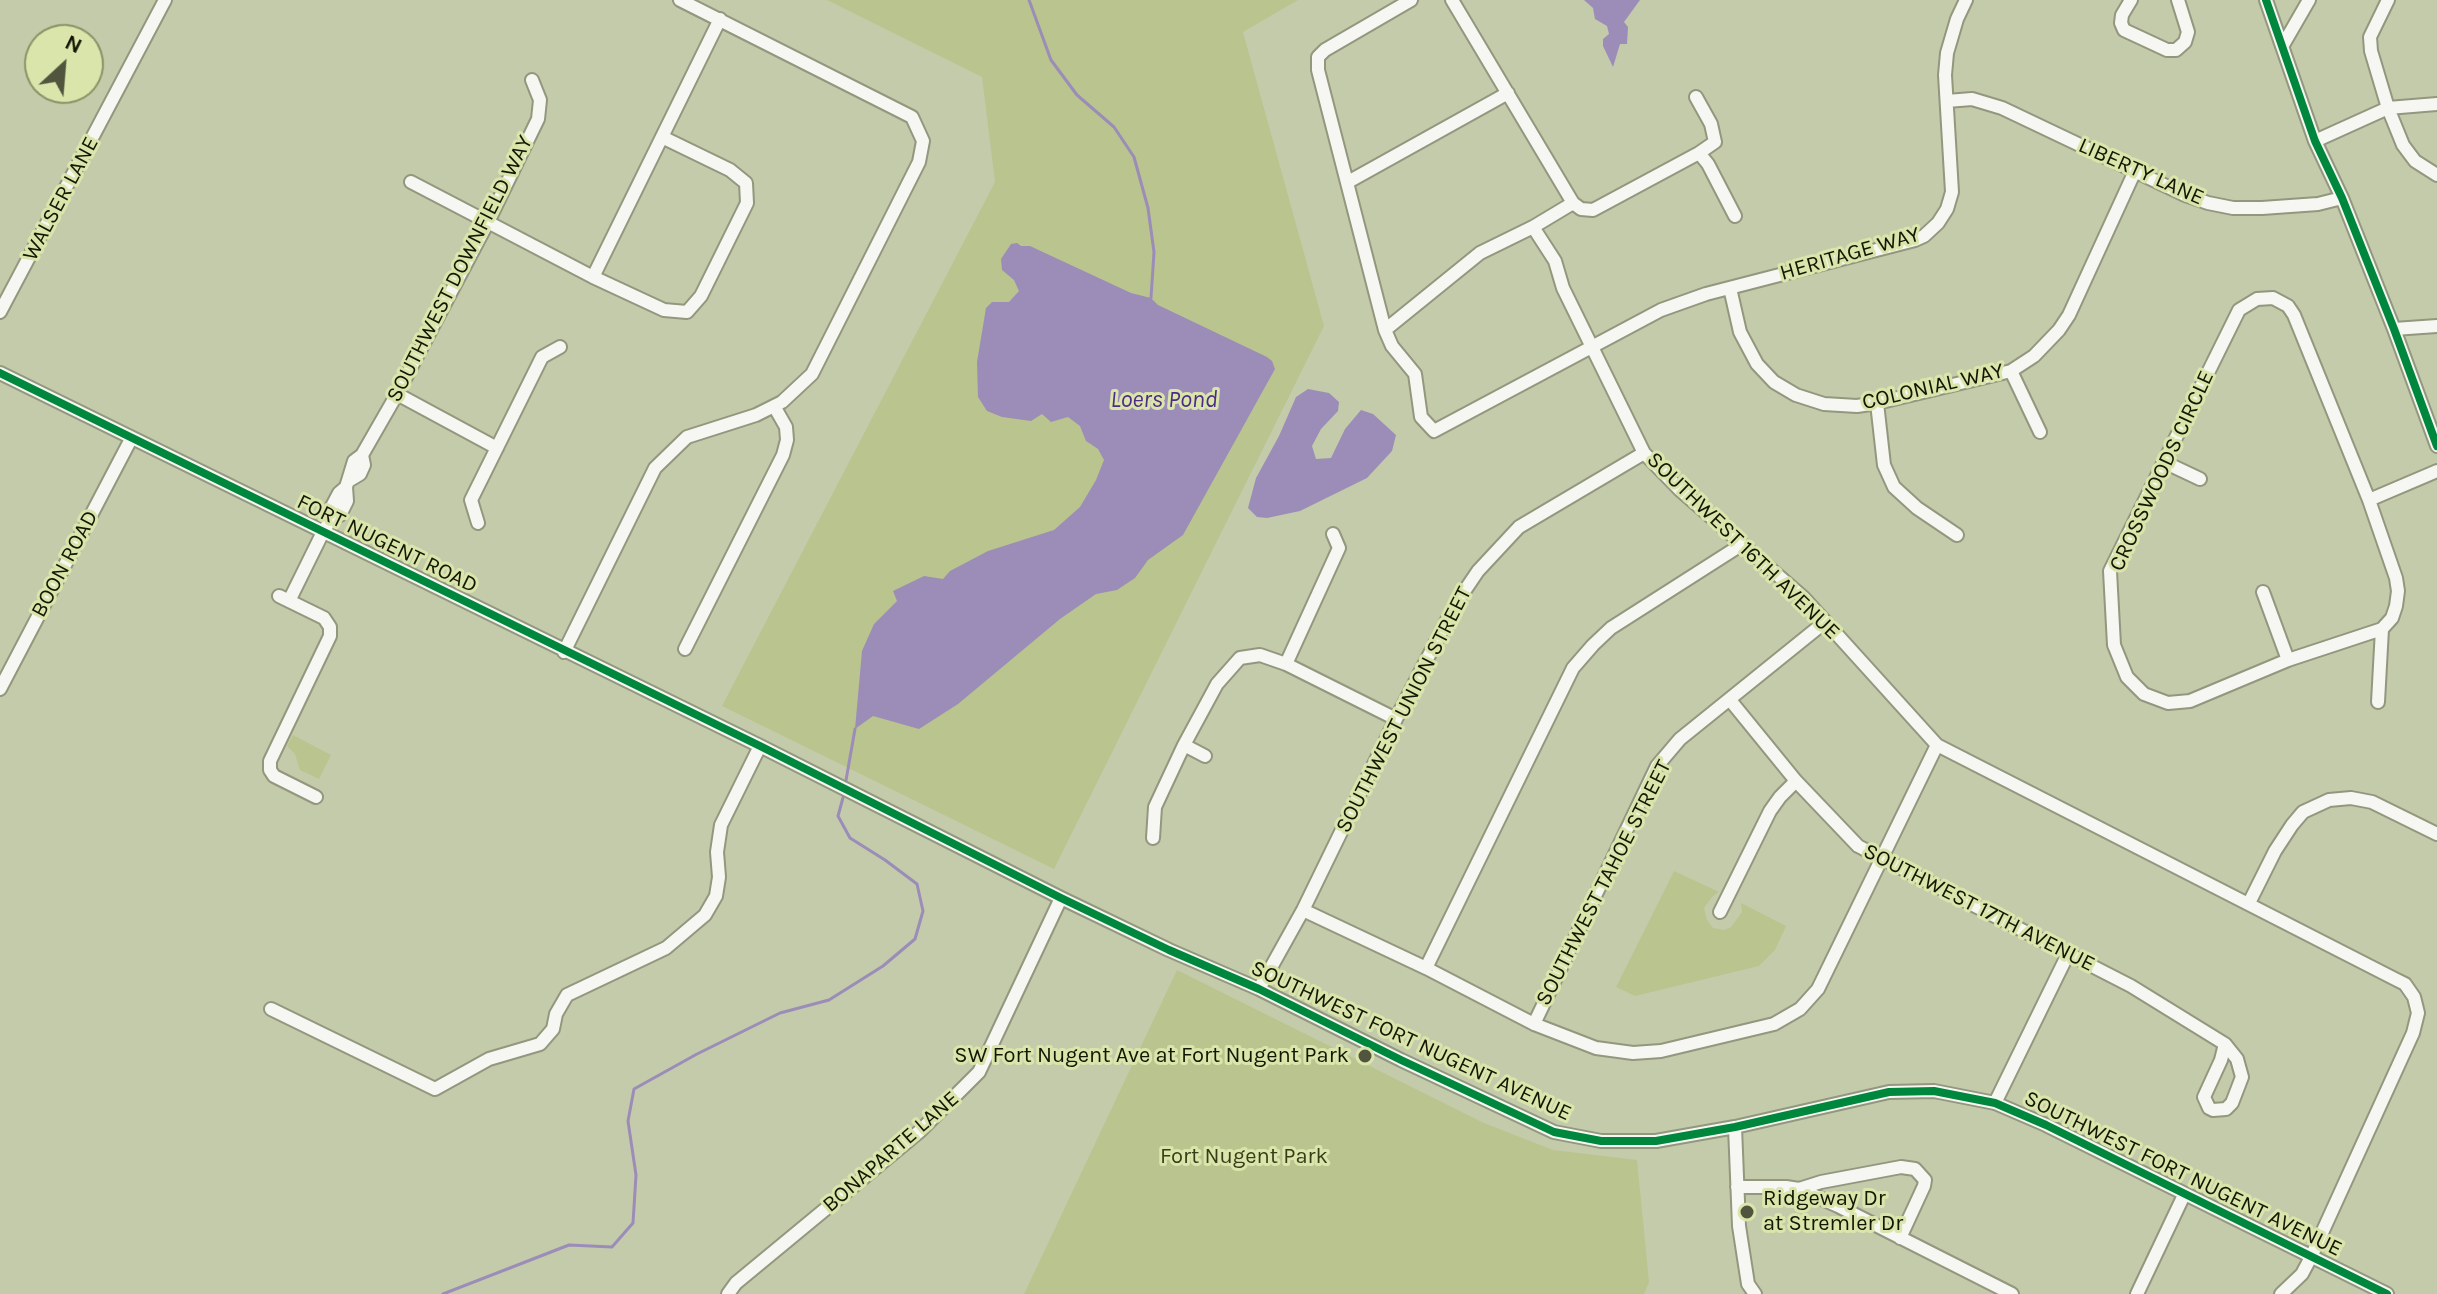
<!DOCTYPE html>
<html>
<head>
<meta charset="utf-8">
<style>
	body { margin:0 }
	#map { position:relative; width:2437px; height:1294px; overflow:hidden; background:#c4cbab; font-family:Karla,sans-serif }
	canvas { display:block }
	.north { position:absolute; left:24px; top:24px; width:80px; height:80px; box-sizing:border-box; background:#d9e5ab; border:2px solid #8a9267; border-radius:50%; rotate:26deg; font-size:22px; font-weight:700; line-height:32px; text-align:center; color:#131602 }
	.north::after { content:''; display:block; margin:auto; width:28px; height:36px; background:#51553d; clip-path:polygon(50% 0,100% 100%,50% 72%,0 100%) }
</style>
</head>
<body>
<div id="map">
<canvas width="2437" height="1294"></canvas>
<div class="north">N</div>
</div>
<script>
const g = document.querySelector('canvas').getContext('2d');
g.lineJoin = 'round';
function fill(path, color) { g.fillStyle = color; g.fill(path, 'evenodd'); }
const shape = rows => new Path2D(rows.map(r => 'M' + r).join(''));
function stroke(path, color, width, dash) { g.strokeStyle = color; g.lineWidth = width; g.lineCap = dash ? 'butt' : 'round'; g.setLineDash(dash || []); g.stroke(path); }
function write(font, color, halo, rows, align = 'center') {
  g.font = font + ' Karla,sans-serif'; g.lineWidth = 6; g.setLineDash([]); g.textBaseline = 'middle'; g.strokeStyle = halo; g.fillStyle = color; for (const [text, x, y, turn = 0] of rows) {
    g.save(); g.translate(x, y); g.rotate((+turn || 0) * Math.PI / 180); g.textAlign = isNaN(turn) ? turn : align; if (halo) g.strokeText(text, 0, 0); g.fillText(text, 0, 0); g.restore();
  }
}
fill(shape([
	[827,0,1298,0,1243,32,1324,326,1054,869,722,706,995,182,982,77],
	[293,735,331,755,319,779,300,770,295,754,287,746],
	[1674,871,1719,892,1712,897,1704,908,1707,920,1713,928,1724,930,1731,927,1742,912,1741,903,1786,926,1775,950,1759,966,1635,996,1616,987],
	[1177,970,1484,1123,1553,1150,1637,1160,1649,1282,1644,1294,1024,1294]
]), '#bac48e');
fill(shape([
	[1584,0,1640,0,1624,22,1628,27,1627,44,1620,44,1613,67,1603,46,1603,39,1609,34,1607,26,1595,19,1593,8],
	[1017,243,1021,246,1030,246,1131,293,1151,298,1158,305,1267,357,1272,361,1275,369,1183,535,1148,560,1135,578,1117,590,1096,594,1060,619,958,704,919,729,873,716,855,729,862,651,874,624,897,601,893,591,924,576,943,579,950,571,988,551,1054,530,1080,507,1096,480,1104,460,1098,449,1086,441,1080,426,1068,417,1051,422,1042,414,1031,421,1002,417,987,411,978,397,977,362,986,308,992,302,1009,302,1019,291,1014,280,1002,270,1001,259,1011,244],
	[1308,389,1329,393,1339,402,1338,411,1321,429,1312,446,1316,459,1331,458,1345,429,1361,410,1373,414,1396,435,1392,451,1367,478,1300,511,1267,518,1257,517,1248,508,1256,478,1279,436,1296,397]
]), '#9b8db8');
stroke(shape([
	[1029,0,1051,60,1077,95,1114,127,1134,157,1148,208,1154,252,1151,298],
	[845,786,855,729],
	[443,1294,569,1245,612,1247,633,1223,636,1175,628,1121,634,1089,697,1054,780,1013,829,1000,883,966,915,939,923,911,917,884,885,860,850,838,838,816,844,794]
]), '#9b8db8', 3);
const minor = shape([
	[1452,0,1573,203,1581,209,1593,210,1699,153,1708,164,1735,216],
	[2131,0,2122,15,2121,23,2124,30,2167,50,2176,50,2185,42,2188,32,2178,0],
	[2266,0,2315,141,2342,198,2394,329,2437,446],
	[2388,0,2370,37,2371,51,2388,108,2403,145,2415,161,2437,175],
	[2283,45,2309,0],
	[1696,97,1711,124,1715,142,1699,153],
	[1947,101,1972,99,2002,108,2185,195,2208,203,2233,208,2262,208,2318,204,2342,198],
	[2315,141,2388,108,2437,104],
	[411,182,593,277,664,310,687,312,701,296,747,203,746,183,730,170,662,137],
	[1348,182,1508,93],
	[1573,203,1533,227,1480,253,1385,330,1392,346,1415,374,1421,417,1434,431,1661,310,1706,294,1915,240,1924,236,1938,223,1947,209,1952,192,1945,75,1947,53,1957,19,1966,0],
	[1533,227,1555,261,1563,288,1644,453,1680,490,1804,598,1937,745,2395,979,2405,984,2414,997,2418,1013,2413,1033,2311,1257,2302,1274,2281,1294],
	[593,277,720,19],
	[1730,288,1740,332,1757,364,1774,382,1796,395,1824,404,1857,406,1877,403,2011,371,2034,356,2059,330,2069,315,2135,171],
	[2273,298,2288,306,2294,315,2369,500,2396,578,2398,591,2396,606,2392,618,2382,629,2288,660,2190,701,2168,703,2144,694,2127,677,2114,645,2110,571,2239,310,2257,299,2273,298],
	[0,312,165,0],
	[2394,329,2437,326],
	[1385,330,1318,70,1318,57,1325,50,1411,0],
	[2011,371,2040,432],
	[0,373,760,746,1061,898,1169,950,1259,989,1401,1060,1554,1132,1601,1141,1656,1141,1735,1127,1889,1092,1934,1091,1995,1103,2046,1125,2387,1294],
	[397,394,497,448],
	[1877,403,1884,465,1894,487,1917,508,1957,535],
	[2164,462,2200,479],
	[350,480,360,474,364,465,362,455],
	[2369,500,2437,471],
	[333,516,330,510,339,493,346,487,354,461,362,455,397,394,488,222,538,119,540,100,532,80],
	[478,523,471,500,542,357,560,347],
	[2263,592,2288,660],
	[279,596,324,618,330,627,330,636,270,761,270,770,274,776,316,797],
	[289,601,323,532,333,516,340,515,347,501,346,487],
	[685,649,783,455,787,440,786,427,774,406],
	[564,652,655,468,687,437,756,415,782,402,812,374,919,162,923,141,912,117,680,0],
	[1286,664,1339,548,1333,534],
	[0,689,131,439],
	[1730,700,1796,781,1858,846,2131,986,2225,1044,2221,1060,2204,1097,2209,1108,2213,1110,2226,1109,2232,1103,2242,1077,2237,1059,2225,1044],
	[2378,702,2382,629],
	[1184,745,1205,756],
	[1153,838,1155,807,1184,745,1217,684,1240,658,1260,655,1286,664,1396,719],
	[2249,903,2275,851,2292,825,2303,812,2329,800,2351,798,2372,802,2437,834],
	[1303,910,1426,968,1534,1024,1596,1048,1633,1053,1661,1051,1774,1024,1800,1009,1818,989,1937,745],
	[1720,912,1770,811,1780,797,1796,781],
	[1426,968,1573,668,1593,645,1611,628,1741,545],
	[1259,989,1303,910,1396,719,1455,605,1478,571,1519,527,1644,453],
	[271,1009,435,1089,489,1059,540,1044,553,1029,556,1014,567,995,666,948,705,915,716,896,719,877,717,852,721,825,760,746],
	[1534,1024,1657,766,1680,739,1825,622],
	[1995,1103,2068,954],
	[1735,1127,1739,1226,1748,1284,1755,1294],
	[1737,1187,1786,1187,1799,1189,1838,1206,2012,1294],
	[1799,1189,1821,1182,1901,1167,1915,1169,1925,1180,1924,1186,1900,1238],
	[728,1294,736,1283,920,1131,979,1072,1061,898],
	[2137,1294,2184,1195]
]);
stroke(minor, '#92977e', 16);
stroke(minor, '#f6f7f2', 12);
stroke(shape([
	[2266,0,2315,141,2342,198,2394,329,2437,446],
	[0,373,760,746,1061,898,1169,950,1259,989,1401,1060,1554,1132,1601,1141,1656,1141,1735,1127,1889,1092,1934,1091,1995,1103,2046,1125,2387,1294]
]), '#00873e', 8);
for (const [x, y, r, color] of [
	[1365,1056,8,"#51553d"],
	[1747,1212,8,"#51553d"]
]) { const dot = new Path2D(); dot.arc(x, y, r, 0, 2 * Math.PI); g.fillStyle = color; g.fill(dot); stroke(dot, '#d9e5ab', 3); }
write('22px', '#131602', '#d9e5ab', [
	["LIBERTY LANE",2141,172,24],
	["WALSER LANE",61,199,-62],
	["HERITAGE WAY",1850,254,-16],
	["SOUTHWEST DOWNFIELD WAY",460,269,-63],
	["COLONIAL WAY",1933,387,-13],
	["CROSSWOODS CIRCLE",2162,471,-65],
	["FORT NUGENT ROAD",387,544,26],
	["SOUTHWEST 16TH AVENUE",1743,546,44],
	["BOON ROAD",65,564,-62],
	["SOUTHWEST UNION STREET",1404,710,-63],
	["SOUTHWEST TAHOE STREET",1604,883,-63],
	["SOUTHWEST 17TH AVENUE",1979,908,27],
	["SOUTHWEST FORT NUGENT AVENUE",1411,1041,25],
	["BONAPARTE LANE",891,1152,-41],
	["SOUTHWEST FORT NUGENT AVENUE",2183,1174,26]
]);
write('22px', '#131602', '#d9e5ab', [
	["SW Fort Nugent Ave at Fort Nugent Park",1349,1056],
	["Ridgeway Dr",1763,1199,"left"],
	["at Stremler Dr",1763,1224,"left"]
], 'right');
write('22px', '#373d18', '#d9e5ab', [
	["Fort Nugent Park",1244,1157]
]);
write('italic 24px', '#4f2b86', '#d9e5ab', [
	["Loers Pond",1164,400]
]);
</script>
</body>
</html>
